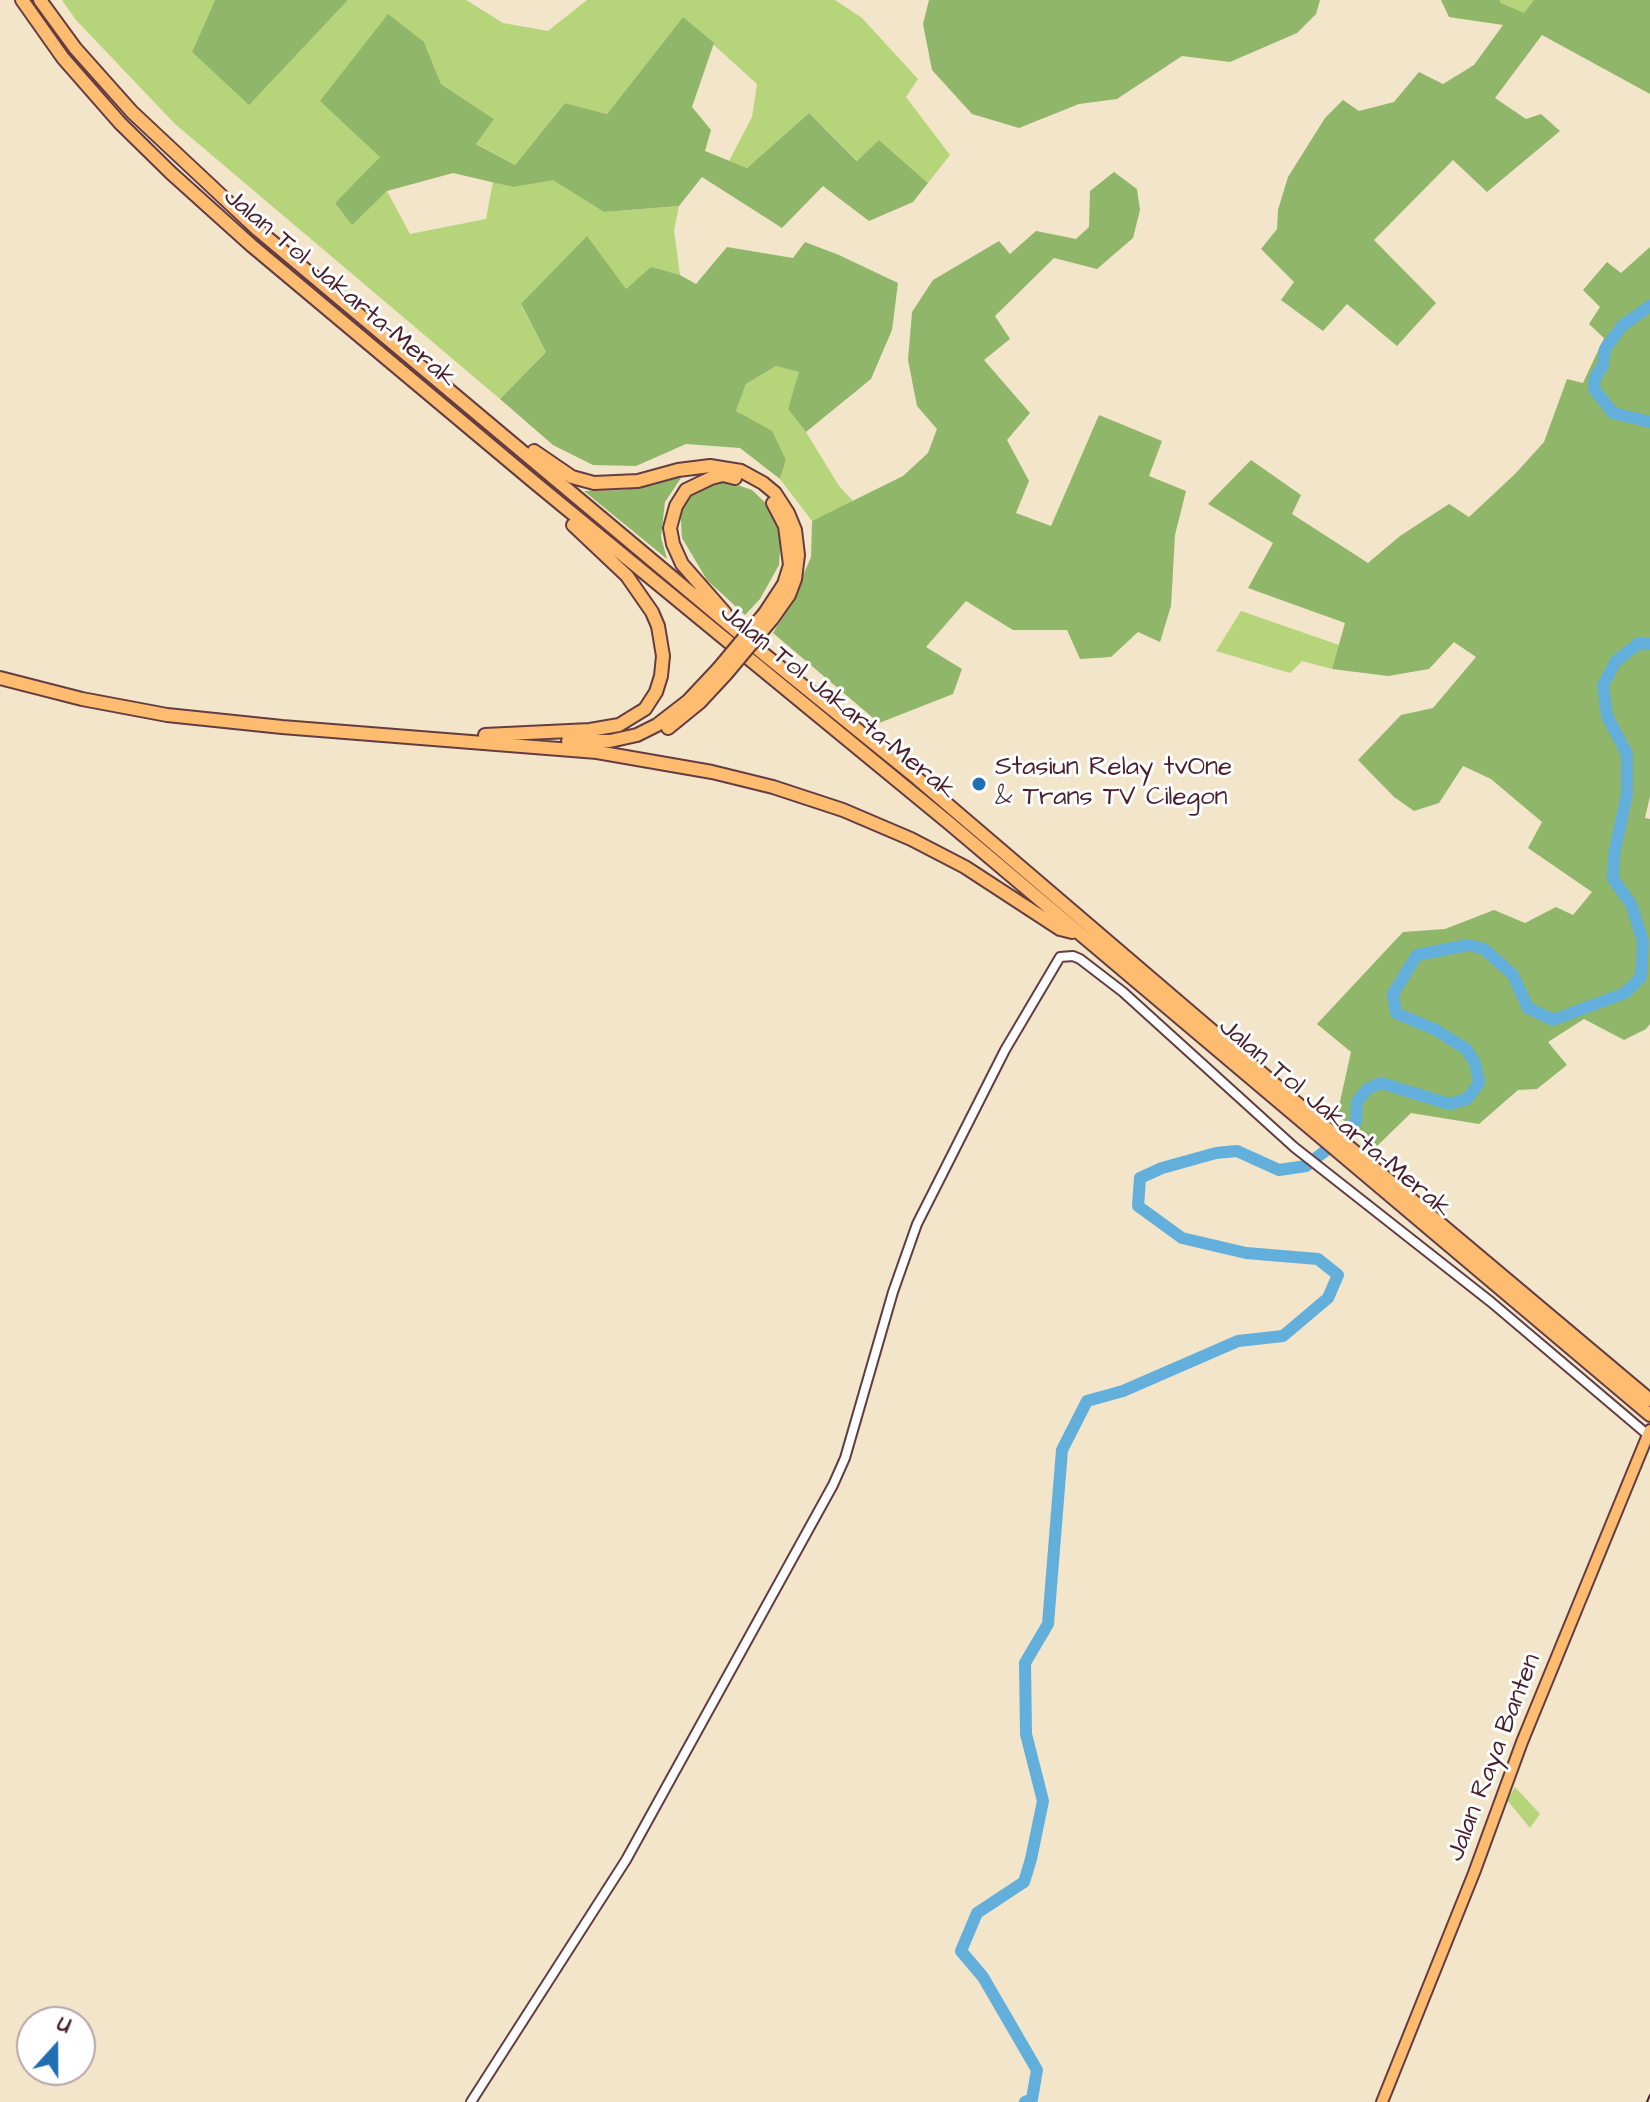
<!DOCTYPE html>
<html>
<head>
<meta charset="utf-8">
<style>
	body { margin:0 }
	#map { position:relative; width:1650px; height:2102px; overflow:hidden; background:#f2e5ca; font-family:"Architects Daughter",sans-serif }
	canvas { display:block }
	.north { position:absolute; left:16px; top:2006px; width:80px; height:80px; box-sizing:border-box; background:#fff; border:2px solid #b7a5aa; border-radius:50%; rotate:21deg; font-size:22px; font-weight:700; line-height:32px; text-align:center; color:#4a1f2b }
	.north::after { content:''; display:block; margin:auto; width:28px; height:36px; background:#1f6fb2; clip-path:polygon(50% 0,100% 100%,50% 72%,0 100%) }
</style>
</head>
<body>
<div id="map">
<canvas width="1650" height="2102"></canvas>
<div class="north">U</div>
</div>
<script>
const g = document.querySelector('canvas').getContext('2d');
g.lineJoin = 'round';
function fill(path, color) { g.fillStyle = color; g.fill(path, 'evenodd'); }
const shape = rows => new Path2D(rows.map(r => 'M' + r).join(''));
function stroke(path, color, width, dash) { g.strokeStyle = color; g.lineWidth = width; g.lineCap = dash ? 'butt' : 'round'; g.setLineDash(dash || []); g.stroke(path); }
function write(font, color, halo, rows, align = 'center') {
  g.font = font + ' "Architects Daughter",sans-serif'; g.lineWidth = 6; g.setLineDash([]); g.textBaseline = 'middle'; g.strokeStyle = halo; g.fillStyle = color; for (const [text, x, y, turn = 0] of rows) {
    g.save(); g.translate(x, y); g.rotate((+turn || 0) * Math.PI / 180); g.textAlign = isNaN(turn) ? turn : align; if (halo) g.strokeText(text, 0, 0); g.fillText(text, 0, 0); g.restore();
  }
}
fill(shape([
	[62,0,215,0,192,52,249,104,348,0,466,0,503,23,548,31,587,0,835,0,862,18,918,79,906,97,950,155,928,183,879,140,858,161,809,113,747,168,729,161,752,117,757,84,683,17,607,114,565,103,515,165,475,143,494,119,441,84,424,42,381,157,335,203,352,224,387,191,410,234,486,219,493,182,513,187,553,179,604,212,679,206,674,230,680,275,651,268,626,289,521,305,546,352,500,399,175,124,76,20],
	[1500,0,1534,0,1524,14,1501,3],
	[776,366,800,372,788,409,806,432,839,486,854,502,812,521,780,479,786,460,736,411,746,384],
	[1241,611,1339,645,1332,669,1302,661,1290,673,1216,651],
	[1515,1787,1540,1814,1530,1828,1507,1800]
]), '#b6d47a');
fill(shape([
	[215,0,348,0,249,105,192,52],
	[929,0,1320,0,1316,14,1297,33,1230,62,1182,56,1117,99,1079,104,1019,128,972,114,932,70,923,24],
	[1441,0,1500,0,1501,3,1524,13,1534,0,1650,0,1650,94,1542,35,1495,98,1526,119,1541,114,1560,131,1487,192,1453,160,1374,240,1436,303,1397,346,1347,304,1323,331,1281,300,1294,282,1261,249,1277,229,1278,210,1288,177,1325,118,1343,100,1359,111,1394,102,1419,72,1443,84,1474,65,1503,25,1449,17],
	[388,14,424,42,441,84,494,119,476,144,515,165,565,103,607,114,683,17,714,43,692,107,711,130,705,151,747,168,809,113,857,161,879,140,928,183,913,202,869,221,823,186,782,228,702,177,679,206,604,212,553,180,513,187,453,173,387,191,352,225,335,203,380,157,320,101],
	[1114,172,1137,189,1140,210,1133,238,1097,269,1054,258,995,316,1010,339,984,360,1030,413,1007,440,1029,481,1016,513,1051,526,1099,415,1162,441,1149,476,1186,491,1175,535,1171,606,1160,642,1138,632,1111,657,1080,659,1067,630,1013,630,966,601,926,647,962,669,953,694,879,723,773,633,792,601,811,557,812,521,903,476,928,453,937,429,917,406,908,360,912,312,933,280,999,241,1010,254,1036,231,1076,239,1089,227,1090,191],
	[587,236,626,289,651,267,680,275,696,284,727,247,793,258,805,242,839,255,898,283,892,330,871,379,806,432,788,409,799,372,776,366,746,384,736,411,772,431,786,460,780,479,740,448,686,444,636,466,593,465,553,445,500,399,546,352,521,304],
	[1650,247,1650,796,1645,818,1650,819,1650,1024,1646,1029,1624,1040,1584,1019,1548,1042,1567,1065,1537,1089,1518,1090,1479,1124,1411,1113,1376,1147,1337,1115,1351,1052,1317,1024,1403,932,1445,929,1494,910,1525,923,1556,907,1573,915,1592,892,1528,848,1542,822,1491,779,1463,766,1439,803,1414,811,1394,797,1358,760,1401,715,1433,708,1476,657,1454,642,1429,669,1388,676,1332,669,1345,623,1248,588,1273,543,1208,504,1251,460,1301,495,1292,514,1368,563,1400,536,1449,504,1469,517,1515,474,1544,442,1567,379,1583,383,1604,338,1589,324,1600,307,1583,290,1607,262,1621,273],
	[683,475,665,502,661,537,667,559,584,491,623,490],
	[723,480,752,490,775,512,781,535,779,565,760,599,745,615,707,580,682,538,680,506,700,484]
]), '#90b66a');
stroke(shape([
	[1650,306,1622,326,1605,349,1603,365,1595,378,1594,389,1613,413,1650,422],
	[1025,2102,1032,2099,1037,2070,983,1977,961,1951,977,1913,1024,1882,1031,1859,1043,1801,1026,1734,1025,1663,1048,1624,1062,1450,1087,1401,1123,1391,1238,1341,1283,1336,1328,1298,1338,1275,1318,1259,1246,1253,1182,1238,1138,1206,1140,1178,1162,1168,1216,1153,1237,1151,1279,1170,1306,1166,1344,1136,1356,1121,1357,1102,1367,1089,1381,1083,1449,1104,1467,1099,1479,1083,1475,1063,1466,1049,1436,1030,1396,1013,1393,994,1417,955,1468,945,1484,949,1513,975,1528,1008,1553,1020,1625,993,1641,977,1643,941,1631,904,1613,879,1614,855,1627,794,1627,754,1607,716,1603,685,1616,661,1639,643,1650,644]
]), '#63afdc', 12);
const minor = shape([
	[471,2102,626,1860,833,1485,845,1458,893,1292,917,1224,1005,1050,1060,957,1073,956,1080,959,1123,992,1294,1147,1491,1302,1648,1435]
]);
const major = shape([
	[1382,2102,1474,1873,1522,1742,1650,1430]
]);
const highway = shape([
	[22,0,63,58,120,123,171,173,251,245,534,482,949,823,1650,1415],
	[40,0,75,48,132,112,258,230,765,655,912,774,1292,1099,1650,1400],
	[534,451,572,477,594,483,638,481,678,470,710,466,741,471,763,483,775,493,788,513,795,530,798,555,795,579,789,595,772,619],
	[725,613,682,564,673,544,670,528,676,506,686,490,711,478,723,475,735,478],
	[765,613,784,584,790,565,785,526,773,503],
	[0,678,82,699,167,715,282,727,597,752,712,772,773,787,843,810,911,839,965,867,1060,929,1072,932],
	[668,728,700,702,726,674],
	[485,735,590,730,619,725,645,709,656,692,661,676,663,656,658,626,652,612,627,576,573,525],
	[568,741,610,741,637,735,657,725,688,701,719,668]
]);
stroke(minor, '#633d43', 12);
stroke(major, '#633d43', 14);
stroke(highway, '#633d43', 16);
stroke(minor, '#fff', 8);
stroke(major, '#febc70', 10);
stroke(highway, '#febc70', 12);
stroke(shape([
	[1647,2102,1650,2095]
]), '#4a1f2b', 2);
const highwayBridge = shape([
	[719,668,765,613],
	[726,674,772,619]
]);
stroke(highwayBridge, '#633d43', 16, []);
stroke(highwayBridge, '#febc70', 12);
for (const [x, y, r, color] of [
	[979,784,8,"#1f6fb2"]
]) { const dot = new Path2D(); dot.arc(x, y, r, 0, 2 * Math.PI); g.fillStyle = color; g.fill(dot); stroke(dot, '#fff', 3); }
write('26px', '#4a1f2b', '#fff', [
	["Jalan Tol Jakarta–Merak",339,289,40],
	["Jalan Tol Jakarta–Merak",837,703,39],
	["Jalan Tol Jakarta–Merak",1334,1119,40],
	["Jalan Raya Banten",1495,1758,-69]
]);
write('26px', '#4a1f2b', '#fff', [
	["Stasiun Relay tvOne",995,769],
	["& Trans TV Cilegon",995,799]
], 'left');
</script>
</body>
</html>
